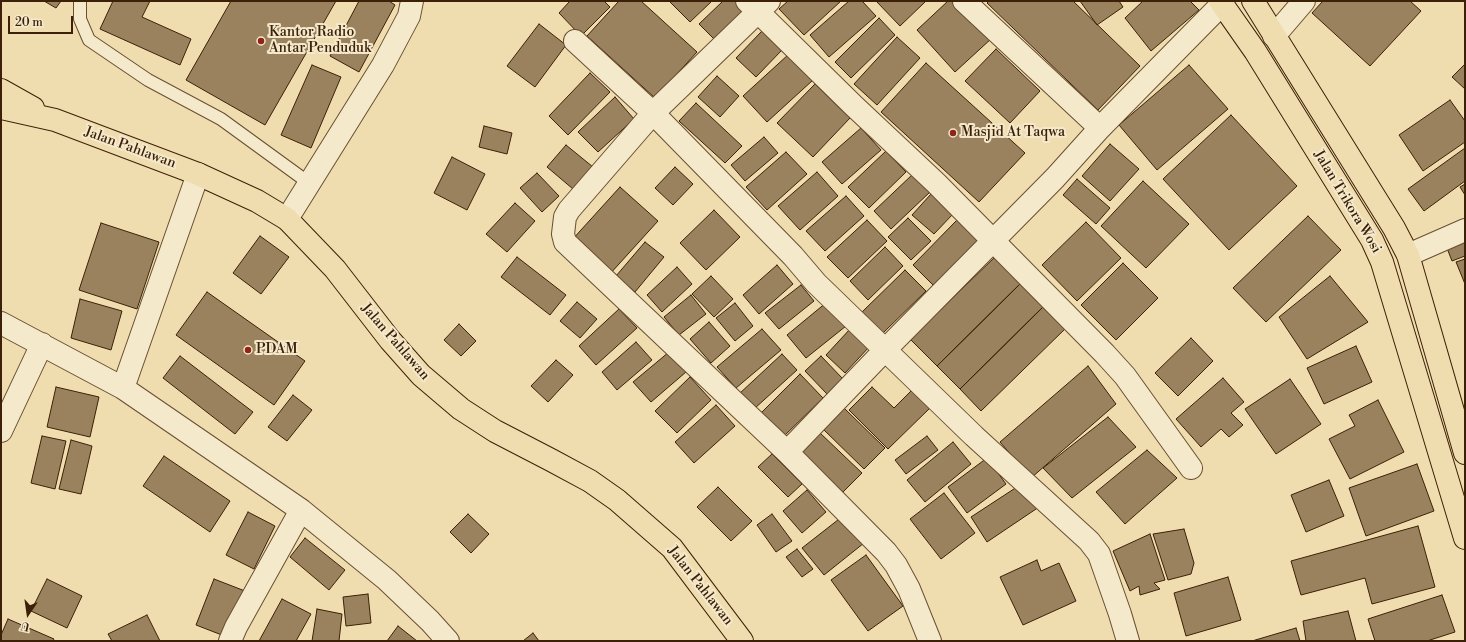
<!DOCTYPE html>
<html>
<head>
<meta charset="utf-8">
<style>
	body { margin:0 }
	#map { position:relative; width:1466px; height:642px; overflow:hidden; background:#f0ddaf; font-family:"Libre Bodoni",serif }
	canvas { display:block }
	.frame { position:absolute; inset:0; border:2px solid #3c2008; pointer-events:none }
	.north { position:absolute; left:8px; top:594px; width:40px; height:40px; -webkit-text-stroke:3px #f5e9cb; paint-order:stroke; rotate:193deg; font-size:11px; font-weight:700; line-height:16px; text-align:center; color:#3c2008 }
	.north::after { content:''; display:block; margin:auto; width:14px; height:18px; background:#3c2008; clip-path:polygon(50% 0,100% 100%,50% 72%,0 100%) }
	.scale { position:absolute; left:8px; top:16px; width:65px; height:18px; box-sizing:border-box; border:2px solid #3c2008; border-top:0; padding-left:5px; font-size:12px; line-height:14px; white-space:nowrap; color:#3c2008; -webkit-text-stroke:3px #f5e9cb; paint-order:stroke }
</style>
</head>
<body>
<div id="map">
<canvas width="1466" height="642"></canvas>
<div class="frame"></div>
<div class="north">U</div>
<div class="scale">20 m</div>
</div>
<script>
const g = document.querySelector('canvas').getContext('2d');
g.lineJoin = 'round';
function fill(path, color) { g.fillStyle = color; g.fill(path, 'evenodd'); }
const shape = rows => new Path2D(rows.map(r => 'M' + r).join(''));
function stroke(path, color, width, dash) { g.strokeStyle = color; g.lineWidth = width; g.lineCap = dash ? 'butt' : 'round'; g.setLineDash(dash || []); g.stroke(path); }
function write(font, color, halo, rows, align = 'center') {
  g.font = font + ' "Libre Bodoni",serif'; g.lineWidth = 4; g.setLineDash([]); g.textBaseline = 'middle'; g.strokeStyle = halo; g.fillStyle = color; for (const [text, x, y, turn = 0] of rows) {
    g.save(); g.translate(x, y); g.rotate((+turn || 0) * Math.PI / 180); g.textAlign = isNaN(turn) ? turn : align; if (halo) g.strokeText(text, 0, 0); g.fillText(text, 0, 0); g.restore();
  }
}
const building = shape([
	[44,1,61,1,56,8,44,1],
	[113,1,150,1,142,17,191,39,180,65,100,29,113,1],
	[231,1,336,1,265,125,186,80,231,1],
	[359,1,389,1,395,5,359,72,330,56,359,1],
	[570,1,604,1,610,7,581,36,559,13,570,1],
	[619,1,641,1,697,52,655,98,587,36,619,1],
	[669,1,712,1,690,22,669,1],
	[723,1,738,1,751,14,719,44,699,24,723,1],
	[788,1,841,1,804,35,779,9,788,1],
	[849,1,862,1,876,16,829,57,810,35,849,1],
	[876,1,924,1,925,2,900,26,876,1],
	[948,1,958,1,992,38,955,72,917,30,948,1],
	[989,1,1073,1,1140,66,1098,110,987,3,989,1],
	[1080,1,1119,1,1123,7,1097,25,1080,1],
	[1143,1,1190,1,1199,10,1151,51,1125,18,1143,1],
	[1323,1,1410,1,1421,11,1370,66,1312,13,1323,1],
	[879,18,895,35,851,78,835,62,879,18],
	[539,24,566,45,535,87,507,66,539,24],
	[762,31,782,50,756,77,736,58,762,31],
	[897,37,920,58,877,105,854,84,897,37],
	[996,49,1040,91,1010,123,965,81,996,49],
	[789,54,813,80,767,122,743,96,789,54],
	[926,63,1025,153,979,202,881,112,926,63],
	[1465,64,1465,89,1452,77,1465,64],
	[312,65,341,77,311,148,281,135,312,65],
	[1189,65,1228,109,1157,170,1119,125,1189,65],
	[590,73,610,92,568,135,549,116,590,73],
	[717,76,739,96,720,117,698,97,717,76],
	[815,84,850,118,813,157,777,123,815,84],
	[615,97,634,119,598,152,578,132,615,97],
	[1450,100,1465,121,1465,142,1423,171,1399,135,1450,100],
	[696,103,742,146,725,163,679,121,696,103],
	[1231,115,1297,186,1229,250,1163,179,1231,115],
	[484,126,512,133,507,154,479,147,484,126],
	[861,128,881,150,842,184,822,162,861,128],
	[764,137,778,153,745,181,731,165,764,137],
	[1110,144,1139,169,1110,201,1082,176,1110,144],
	[566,145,593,167,573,189,547,167,566,145],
	[1465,148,1465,181,1424,211,1408,189,1465,148],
	[886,151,906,172,869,208,848,187,886,151],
	[786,152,807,174,767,210,746,187,786,152],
	[452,157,485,174,467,210,434,193,452,157],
	[675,167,693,184,673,205,655,188,675,167],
	[817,172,838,196,800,230,778,206,817,172],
	[537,173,559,196,542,212,520,188,537,173],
	[913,174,930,192,891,229,874,211,913,174],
	[1077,179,1110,208,1096,224,1063,195,1077,179],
	[1143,181,1189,224,1146,268,1101,226,1143,181],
	[1465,184,1465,195,1460,187,1465,184],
	[620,187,658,221,609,275,571,241,620,187],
	[931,194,953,214,934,234,912,215,931,194],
	[846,196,864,216,825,251,806,231,846,196],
	[515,203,535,221,507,252,486,234,515,203],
	[714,210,740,237,706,270,680,243,714,210],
	[1308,216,1341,250,1266,322,1233,288,1308,216],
	[908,218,931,241,911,260,888,237,908,218],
	[867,220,887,241,848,278,827,257,867,220],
	[957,220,979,242,935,287,913,265,957,220],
	[1086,222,1121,258,1077,301,1042,265,1086,222],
	[101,223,159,242,137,309,79,290,101,223],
	[1465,235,1465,256,1452,261,1445,243,1465,235],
	[260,236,289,257,261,294,233,273,260,236],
	[645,242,664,257,635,292,616,276,645,242],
	[885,247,903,266,868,300,850,281,885,247],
	[996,256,1022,282,937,366,910,339,996,256],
	[517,257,566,295,550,315,501,277,517,257],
	[1465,259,1465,284,1456,262,1465,259],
	[1123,263,1158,298,1116,340,1081,305,1123,263],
	[777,265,793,284,759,314,743,295,777,265],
	[677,267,692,284,662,312,647,295,677,267],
	[905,270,926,291,883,333,862,312,905,270],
	[711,276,733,299,714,317,692,294,711,276],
	[1330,276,1368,322,1307,359,1279,317,1330,276],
	[1022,282,1045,305,960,389,937,366,1022,282],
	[801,285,814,301,779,329,765,313,801,285],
	[207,292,305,361,274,405,176,335,207,292],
	[691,295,706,314,679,335,664,317,691,295],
	[80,299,122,311,111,350,71,338,80,299],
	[577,302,597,319,580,338,560,321,577,302],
	[827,302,846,326,806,358,787,335,827,302],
	[735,303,753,326,735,341,716,318,735,303],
	[1045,305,1067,327,981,411,960,389,1045,305],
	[619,309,637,328,596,365,579,346,619,309],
	[709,322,730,346,711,363,690,339,709,322],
	[459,324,476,341,461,356,444,340,459,324],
	[851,328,870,346,845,373,826,355,851,328],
	[762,329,781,350,736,388,717,367,762,329],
	[1191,338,1213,361,1178,396,1155,373,1191,338],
	[636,342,652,360,617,390,602,372,636,342],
	[1356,346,1372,382,1324,404,1307,368,1356,346],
	[669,352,686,372,651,402,633,382,669,352],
	[782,354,797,370,754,409,739,394,782,354],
	[180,356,253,412,235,434,163,378,180,356],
	[821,356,843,379,827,394,805,371,821,356],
	[556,360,573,375,548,402,531,386,556,360],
	[1088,366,1116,404,1031,478,1000,442,1088,366],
	[800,374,823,398,781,439,758,416,800,374],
	[690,377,711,400,677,433,655,411,690,377],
	[1223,378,1244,402,1231,413,1243,425,1229,437,1221,429,1201,447,1176,419,1223,378],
	[1290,379,1321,424,1276,454,1245,409,1290,379],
	[56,387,99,397,90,437,47,427,56,387],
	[872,387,894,408,913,389,931,407,888,449,849,410,872,387],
	[293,395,312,410,287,441,268,427,293,395],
	[1378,400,1404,452,1350,479,1329,439,1355,426,1349,415,1378,400],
	[716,405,735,426,694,463,675,442,716,405],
	[844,408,885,448,864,469,823,429,844,408],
	[1108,417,1136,447,1072,498,1043,468,1108,417],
	[819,432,862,473,841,494,799,454,819,432],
	[42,436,66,441,55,489,31,483,42,436],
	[927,436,938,450,906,474,895,460,927,436],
	[71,440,92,446,81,494,59,489,71,440],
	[953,442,971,464,925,502,907,480,953,442],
	[1147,450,1177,478,1125,524,1096,492,1147,450],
	[772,454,802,484,788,497,758,467,772,454],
	[164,456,230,501,210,532,143,486,164,456],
	[987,458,1006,484,967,513,948,487,987,458],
	[1417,464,1434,511,1366,536,1349,488,1417,464],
	[1329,480,1344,516,1306,532,1291,495,1329,480],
	[1023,483,1039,507,987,542,971,517,1023,483],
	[718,487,752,521,731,541,697,507,718,487],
	[807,490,826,512,802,533,783,511,807,490],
	[944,493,975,533,941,559,910,519,944,493],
	[248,512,275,526,254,569,226,555,248,512],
	[468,514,489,534,471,553,450,532,468,514],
	[772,514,792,541,776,552,757,525,772,514],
	[843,516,864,543,824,575,802,548,843,516],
	[1418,526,1435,587,1372,604,1365,578,1301,595,1291,561,1418,526],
	[1184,529,1194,563,1191,574,1168,580,1153,534,1184,529],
	[1150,534,1165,580,1154,583,1160,589,1140,595,1139,586,1130,591,1113,551,1150,534],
	[305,538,345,570,329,590,290,557,305,538],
	[797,549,813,569,802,577,786,557,797,549],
	[866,555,903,606,868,631,831,580,866,555],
	[1037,560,1041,571,1059,563,1076,601,1023,625,1000,577,1037,560],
	[1228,577,1241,620,1186,636,1174,593,1228,577],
	[47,579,82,596,67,628,31,611,47,579],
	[214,579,245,591,227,637,196,625,214,579],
	[368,594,371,623,346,626,343,597,368,594],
	[1442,595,1455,632,1427,641,1375,641,1368,619,1442,595],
	[282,599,311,614,296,641,259,641,282,599],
	[317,609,342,614,339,641,312,641,317,609],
	[1348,611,1356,641,1306,641,1303,621,1348,611],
	[147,615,160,641,112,641,108,634,147,615],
	[8,619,54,639,53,641,1,641,1,635,8,619],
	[398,626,417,641,387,641,398,626],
	[1296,628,1300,641,1252,641,1296,628],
	[533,633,539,641,523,641,533,633]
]);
fill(building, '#9a825f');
stroke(building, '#3c2008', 1);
const service = shape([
	[80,1,80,19,89,40,148,80,221,119,309,183]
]);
const minor = shape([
	[747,1,854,106,936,183,1105,354,1125,376,1191,468],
	[769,1,653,113,569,210,565,217,563,234,565,242,787,452,886,552,896,565,909,589,930,641],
	[964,1,1100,128],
	[1274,36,1304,1],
	[575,41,653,113,793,256,816,283,974,436,1089,541,1099,554,1120,614,1128,641],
	[287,219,383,65,409,16,412,1],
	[1408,255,1465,230],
	[1,323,123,388,301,510,387,580,430,621,448,641],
	[123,388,198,174],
	[1,431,42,344],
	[787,452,885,350,1055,178,1100,128,1222,4],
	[230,641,236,627,301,510]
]);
const primary = shape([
	[1,90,33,108],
	[1,108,55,120,198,174,257,201,287,219,335,269,390,340,421,375,461,409,495,431,551,460,590,481,617,500,672,548,742,641]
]);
const trunk = shape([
	[1220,1,1255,51,1372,240,1382,262,1465,538],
	[1253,1,1394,228,1408,255,1465,453]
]);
stroke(service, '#694f32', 14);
stroke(minor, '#694f32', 24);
stroke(primary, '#3c2008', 24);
stroke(trunk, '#3c2008', 24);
stroke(service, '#f5e9cb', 12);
stroke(minor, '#f5e9cb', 22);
stroke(primary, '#f0ddaf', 22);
stroke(trunk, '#f0ddaf', 22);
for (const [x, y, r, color] of [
	[261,41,4,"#8f2418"],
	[953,133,4,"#8f2418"],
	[248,350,4,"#8f2418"]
]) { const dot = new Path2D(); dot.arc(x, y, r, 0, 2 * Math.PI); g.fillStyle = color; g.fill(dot); stroke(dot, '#f5e9cb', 1.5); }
write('14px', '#3c2008', '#f5e9cb', [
	["Kantor Radio",269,33],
	["Antar Penduduk",269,49],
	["Masjid At Taqwa",961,133],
	["PDAM",256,350]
], 'left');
write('14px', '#3c2008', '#f5e9cb', [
	["Jalan Pahlawan",130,148,20],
	["Jalan Trikora Wosi",1347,202,59],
	["Jalan Pahlawan",395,342,49],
	["Jalan Pahlawan",700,586,52]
]);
</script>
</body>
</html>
